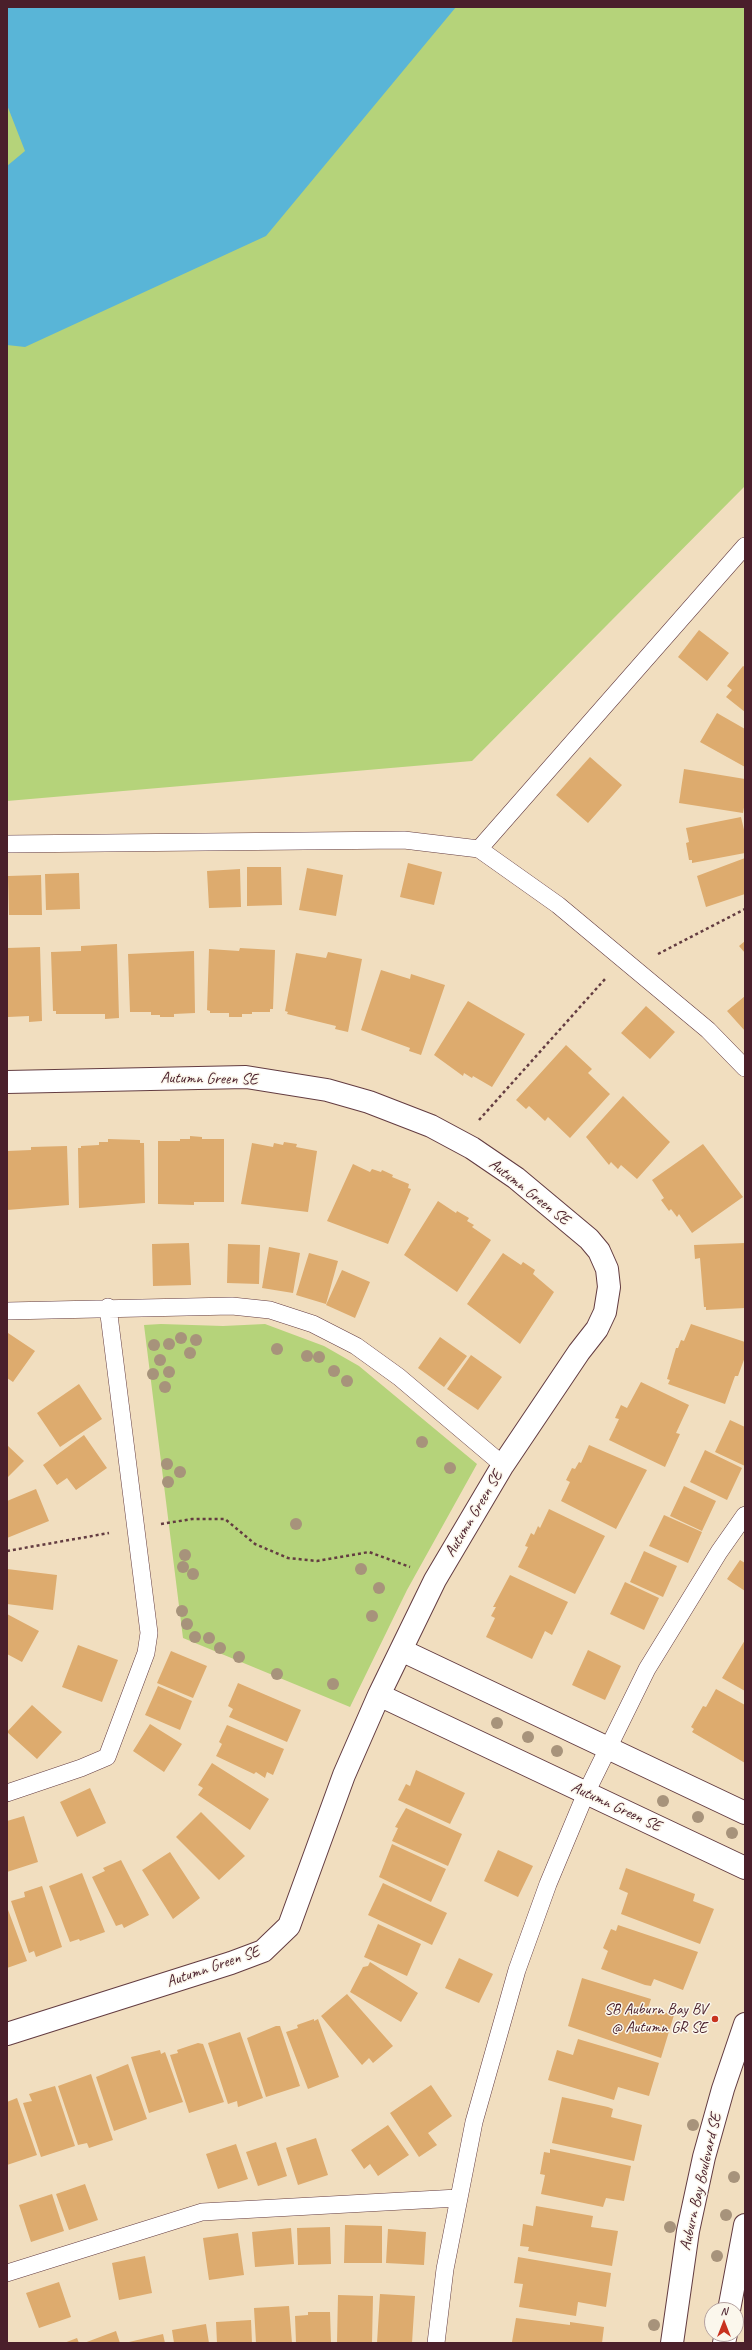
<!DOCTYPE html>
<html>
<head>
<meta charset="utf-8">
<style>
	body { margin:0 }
	#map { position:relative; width:752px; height:2350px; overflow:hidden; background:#f1debf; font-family:Caveat,sans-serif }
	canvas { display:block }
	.frame { position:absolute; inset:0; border:8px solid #4a1f2b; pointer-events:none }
	.north { position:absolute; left:704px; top:2302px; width:40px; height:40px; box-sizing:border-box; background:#fbf7ec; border:1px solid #b4a19f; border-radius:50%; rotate:0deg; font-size:11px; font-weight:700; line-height:16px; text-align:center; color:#4a1f2b }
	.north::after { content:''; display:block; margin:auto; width:14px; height:18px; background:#c8321e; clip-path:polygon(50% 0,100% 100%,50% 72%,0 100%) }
</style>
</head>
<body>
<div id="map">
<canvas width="752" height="2350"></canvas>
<div class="frame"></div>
<div class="north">N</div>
</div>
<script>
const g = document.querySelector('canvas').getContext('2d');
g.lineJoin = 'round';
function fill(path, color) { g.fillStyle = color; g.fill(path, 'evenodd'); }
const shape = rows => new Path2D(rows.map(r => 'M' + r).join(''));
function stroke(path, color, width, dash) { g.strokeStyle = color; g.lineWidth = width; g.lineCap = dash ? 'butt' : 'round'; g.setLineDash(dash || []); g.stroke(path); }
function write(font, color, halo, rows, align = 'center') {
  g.font = font + ' Caveat,sans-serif'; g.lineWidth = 3; g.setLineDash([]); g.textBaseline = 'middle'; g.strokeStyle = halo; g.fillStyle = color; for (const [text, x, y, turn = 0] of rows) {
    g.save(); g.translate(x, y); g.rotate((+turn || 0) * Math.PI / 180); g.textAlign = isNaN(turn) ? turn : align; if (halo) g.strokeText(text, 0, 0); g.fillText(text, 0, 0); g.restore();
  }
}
fill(shape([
	[7,7,745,7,745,486,472,761,7,801],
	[161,1324,223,1326,265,1324,324,1346,359,1366,477,1464,407,1590,350,1707,183,1638,144,1325]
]), '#b5d37a');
fill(shape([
	[7,7,456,7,266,236,25,347,7,345,7,166,25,151,7,105]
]), '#59b5d7');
fill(shape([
	[699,630,729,653,707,681,678,657],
	[743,666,745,667,745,712,726,697,732,690,727,686],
	[717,713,745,729,745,767,700,742],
	[590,757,622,785,588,823,556,795],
	[684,769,745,779,745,802,743,813,679,803],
	[741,817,745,834,745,853,692,863,692,860,689,860,686,843,689,842,686,828],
	[745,858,745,894,706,907,697,876],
	[408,863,442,872,434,905,400,897],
	[247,867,281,867,282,905,247,906],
	[307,868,343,875,336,916,299,910],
	[240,869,241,907,209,908,207,871],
	[79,873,80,909,46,910,45,874],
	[41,875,42,915,9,915,8,876],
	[745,941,745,953,739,946],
	[117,944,119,1018,105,1019,105,1014,56,1014,56,1011,53,1011,51,952,81,951,81,946],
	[40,947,42,1021,29,1022,29,1016,8,1017,7,948],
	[240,948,275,950,273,1009,270,1009,270,1012,252,1012,252,1014,242,1014,242,1017,229,1017,229,1013,210,1013,210,1011,207,1010,209,949,239,951],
	[194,951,195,1013,174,1014,174,1017,160,1017,160,1015,151,1015,151,1012,130,1012,128,954],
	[328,952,362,959,348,1032,335,1029,336,1026,287,1014,288,1012,285,1011,296,953,326,958],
	[381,970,410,979,411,974,445,985,421,1055,409,1051,410,1048,361,1030],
	[745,996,745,1031,727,1011],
	[468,1001,525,1034,492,1087,473,1076,472,1078,464,1073,463,1076,434,1055],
	[646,1006,675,1032,650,1059,621,1033],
	[566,1045,592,1069,588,1073,610,1094,570,1138,548,1117,545,1121,529,1106,526,1109,516,1100],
	[623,1096,670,1142,637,1179,621,1165,618,1169,611,1162,609,1165,586,1137],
	[190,1136,202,1137,202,1139,224,1139,224,1202,194,1202,194,1205,158,1204,158,1141,180,1141,180,1139,190,1139],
	[108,1139,140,1140,140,1143,144,1143,145,1203,79,1208,78,1148,81,1148,81,1146,99,1145,99,1142,108,1142],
	[284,1142,297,1144,296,1147,317,1151,308,1212,241,1204,252,1143,273,1147,274,1143,283,1145],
	[703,1144,743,1197,692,1233,679,1214,677,1217,671,1209,669,1211,661,1200,664,1198,652,1180],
	[67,1146,69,1205,7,1210,7,1151,31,1150,31,1147],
	[353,1164,370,1172,372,1169,381,1172,382,1170,393,1175,392,1177,409,1184,408,1188,411,1189,388,1244,327,1221],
	[438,1201,456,1213,457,1211,469,1218,467,1221,474,1225,472,1227,491,1240,457,1292,404,1255],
	[189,1243,191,1285,153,1286,152,1244],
	[745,1243,745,1308,706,1310,706,1307,704,1307,700,1258,695,1259,694,1245],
	[228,1244,260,1245,259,1284,227,1283],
	[269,1247,300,1253,293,1293,262,1288],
	[309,1253,338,1261,326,1304,296,1295],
	[503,1253,521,1265,523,1262,535,1270,533,1274,554,1292,520,1344,467,1304],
	[342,1270,370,1282,355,1318,326,1305],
	[691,1324,745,1342,745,1357,738,1376,735,1376,725,1404,668,1384,670,1380,667,1379,676,1348,678,1348,681,1340,684,1341],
	[8,1333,35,1351,13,1382,7,1378],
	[440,1337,467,1356,444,1387,418,1368],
	[471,1355,502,1377,478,1410,447,1389],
	[641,1382,689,1405,676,1433,680,1434,665,1467,609,1440,619,1419,615,1418,621,1405,627,1408],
	[79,1384,102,1419,60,1447,37,1413],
	[730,1420,745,1427,745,1466,715,1452],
	[84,1435,107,1468,76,1490,67,1478,57,1485,43,1465],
	[7,1445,24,1461,7,1478],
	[589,1445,647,1470,616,1529,561,1501,570,1482,566,1480,572,1468,575,1469,579,1462,581,1463],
	[705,1450,742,1468,727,1500,690,1482],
	[684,1486,716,1501,702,1531,670,1516],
	[36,1489,49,1521,7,1538,7,1501],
	[549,1509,605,1536,575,1594,518,1567,528,1547,525,1546,531,1533,534,1535,538,1526,540,1528],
	[664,1515,702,1532,688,1563,649,1546],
	[644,1551,677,1566,663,1597,630,1582],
	[740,1560,745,1563,745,1591,727,1579],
	[7,1569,57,1575,53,1610,7,1604],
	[510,1575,568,1602,552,1635,545,1631,532,1659,486,1637,495,1618,491,1616,496,1607,493,1607],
	[625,1582,659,1598,644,1630,610,1614],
	[7,1614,39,1631,22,1662,7,1654],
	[745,1640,745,1691,722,1678],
	[78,1645,118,1660,102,1702,62,1687],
	[588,1650,621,1666,605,1700,572,1685],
	[171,1651,207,1666,193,1698,157,1683],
	[238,1683,301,1710,287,1742,229,1717,233,1709,228,1706],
	[158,1686,192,1701,180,1730,145,1715],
	[716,1689,745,1705,745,1763,692,1732,694,1729,691,1727,703,1706,706,1707],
	[32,1705,62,1732,37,1759,7,1732],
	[150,1724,182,1744,164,1772,133,1751],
	[227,1725,284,1749,273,1775,267,1772,265,1778,256,1772,254,1774,216,1756,222,1744,219,1742],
	[212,1763,269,1799,250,1830,198,1795,203,1788,198,1785],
	[416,1770,465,1793,450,1824,398,1800,406,1784,410,1786],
	[90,1788,106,1823,77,1837,60,1802],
	[406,1808,462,1834,448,1866,392,1841,398,1828,395,1827],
	[201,1812,245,1856,219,1880,176,1837],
	[24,1816,38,1862,7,1872,7,1821],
	[392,1844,446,1869,431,1902,379,1877],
	[498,1850,533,1866,518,1897,484,1881],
	[170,1852,200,1898,173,1919,142,1870],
	[121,1860,149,1915,124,1928,122,1924,116,1926,92,1877,105,1871,103,1868],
	[626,1868,695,1894,693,1901,714,1909,700,1944,621,1914,628,1893,619,1889],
	[82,1873,105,1932,80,1941,79,1939,70,1942,49,1886],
	[383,1883,447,1913,432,1945,368,1915],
	[42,1886,62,1947,36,1957,34,1951,29,1953,11,1901,25,1897,24,1892],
	[7,1907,27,1961,7,1968],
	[378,1924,421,1944,407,1976,364,1957],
	[618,1925,698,1952,683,1990,654,1979,651,1986,645,1985,601,1969,608,1951,603,1948,611,1929,616,1931],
	[459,1958,493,1974,479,2003,445,1988],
	[370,1962,418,1993,401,2022,350,1992,363,1967,368,1966],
	[582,1978,651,1999,648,2008,674,2015,661,2058,568,2026],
	[347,1994,393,2046,373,2063,369,2058,362,2065,321,2016],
	[314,2019,314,2021,318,2019,339,2077,308,2089,286,2032,298,2028,297,2025],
	[276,2026,280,2026,300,2086,266,2097,247,2038],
	[240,2032,263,2098,238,2107,237,2101,228,2104,208,2043],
	[578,2039,659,2063,649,2096,618,2087,614,2100,548,2080,557,2050,573,2055],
	[198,2043,203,2044,224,2102,189,2113,170,2055,178,2053,177,2050],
	[160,2050,161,2054,165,2052,183,2102,149,2113,131,2057],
	[128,2064,147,2119,114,2131,96,2077],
	[91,2074,113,2140,89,2148,87,2143,78,2145,58,2086],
	[431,2085,452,2116,428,2133,437,2145,419,2157,390,2113],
	[55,2086,75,2146,41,2157,23,2103,32,2101,29,2094],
	[562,2097,608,2107,613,2109,611,2117,642,2125,634,2161,552,2143],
	[17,2098,37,2155,7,2165,7,2102],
	[388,2125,409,2155,378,2176,370,2164,364,2169,351,2150],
	[316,2138,328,2175,298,2185,286,2148],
	[276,2142,287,2176,258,2186,246,2152],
	[236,2144,248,2179,218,2189,206,2154],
	[550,2149,631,2166,624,2201,606,2198,603,2207,541,2194,545,2175,540,2174,544,2152,550,2153],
	[85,2184,98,2220,69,2230,56,2194],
	[52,2194,64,2231,31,2242,19,2205],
	[536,2206,593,2216,591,2227,618,2231,612,2266,528,2251,529,2247,520,2246,523,2224,533,2226],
	[345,2225,382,2226,382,2263,344,2263],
	[330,2227,331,2264,298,2265,297,2228],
	[291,2228,294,2264,255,2267,252,2232],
	[388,2229,426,2232,424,2265,386,2263],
	[238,2233,244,2275,209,2280,203,2238],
	[145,2256,152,2293,119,2300,112,2263],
	[518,2257,611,2273,606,2307,578,2302,576,2316,519,2307,523,2284,514,2283],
	[59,2282,71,2317,39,2328,26,2293],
	[380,2294,415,2296,412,2343,377,2343],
	[338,2295,373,2296,372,2343,337,2343],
	[289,2306,292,2343,256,2343,254,2308],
	[308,2312,330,2312,331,2343,296,2343,295,2316,308,2315],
	[516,2318,570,2325,570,2322,604,2327,602,2343,515,2343,512,2342],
	[251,2320,252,2343,217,2343,216,2322],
	[206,2324,209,2343,174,2343,172,2330],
	[116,2331,120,2343,84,2343],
	[163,2334,165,2343,129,2343,129,2342],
	[77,2338,79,2343,64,2343]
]), '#ddab6e');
const lane = shape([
	[745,546,479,849,558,905,708,1030,745,1068],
	[7,844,404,840,479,849],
	[7,1311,232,1306,270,1310,313,1324,356,1346,399,1377,503,1465],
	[7,1793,81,1768,107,1757,146,1653,149,1633,108,1307],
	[7,2273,202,2212,458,2198],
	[436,2343,445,2269,474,2122,517,1970,548,1884,586,1793,647,1669,719,1552,745,1515]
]);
const street = shape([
	[7,1082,246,1077,327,1090,369,1102,431,1126,472,1148,516,1178,589,1239,599,1251,607,1269,609,1287,605,1312,597,1329,579,1352,503,1465,435,1580,379,1695,344,1775,289,1926,263,1951,231,1963,7,2034],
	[401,1650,745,1813],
	[379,1695,745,1868]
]);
const secondary = shape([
	[729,2310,745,2225],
	[672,2343,688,2231,704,2157,723,2089,745,2024],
	[724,2343,726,2334]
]);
stroke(lane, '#633c41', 18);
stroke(street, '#633c41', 24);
stroke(secondary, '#633c41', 24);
stroke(shape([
	[658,954,745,909],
	[479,1120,605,979],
	[161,1524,192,1519,225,1519,255,1544,288,1558,317,1561,369,1552,410,1567],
	[7,1551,109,1533]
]), '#633c41', 2.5, [3, 3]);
stroke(lane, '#fff', 17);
stroke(street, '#fff', 22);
stroke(secondary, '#fff', 22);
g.fillStyle = '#a7937b';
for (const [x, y] of [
	[181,1338],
	[196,1340],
	[169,1344],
	[154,1345],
	[277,1349],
	[190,1353],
	[307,1356],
	[319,1357],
	[160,1360],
	[334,1371],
	[169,1372],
	[153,1374],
	[347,1381],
	[165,1387],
	[422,1442],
	[167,1464],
	[450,1468],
	[180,1472],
	[168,1482],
	[296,1524],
	[185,1555],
	[183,1567],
	[361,1569],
	[193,1574],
	[379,1588],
	[182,1611],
	[372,1616],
	[187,1624],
	[195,1637],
	[209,1638],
	[220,1648],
	[239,1657],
	[277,1674],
	[333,1684],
	[497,1723],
	[528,1737],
	[557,1751],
	[663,1801],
	[698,1817],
	[732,1833],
	[693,2125],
	[734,2177],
	[726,2215],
	[670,2227],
	[717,2256],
	[654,2325]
]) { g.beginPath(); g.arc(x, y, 6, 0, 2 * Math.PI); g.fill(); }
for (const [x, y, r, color] of [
	[715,2019,4,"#c8321e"]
]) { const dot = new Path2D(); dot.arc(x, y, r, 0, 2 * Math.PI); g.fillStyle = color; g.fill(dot); stroke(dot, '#fbf7ec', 1.5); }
write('16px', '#4a1f2b', '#fbf7ec', [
	["Autumn Green SE",209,1079,1],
	["Autumn Green SE",529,1192,38],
	["Autumn Green SE",474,1514,-59],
	["Autumn Green SE",616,1807,25],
	["Autumn Green SE",213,1967,-19],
	["Auburn Bay Boulevard SE",701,2182,-77]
]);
write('16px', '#4a1f2b', '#fbf7ec', [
	["SB Auburn Bay BV",707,2010],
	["@ Autumn GR SE",707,2028]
], 'right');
</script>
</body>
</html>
